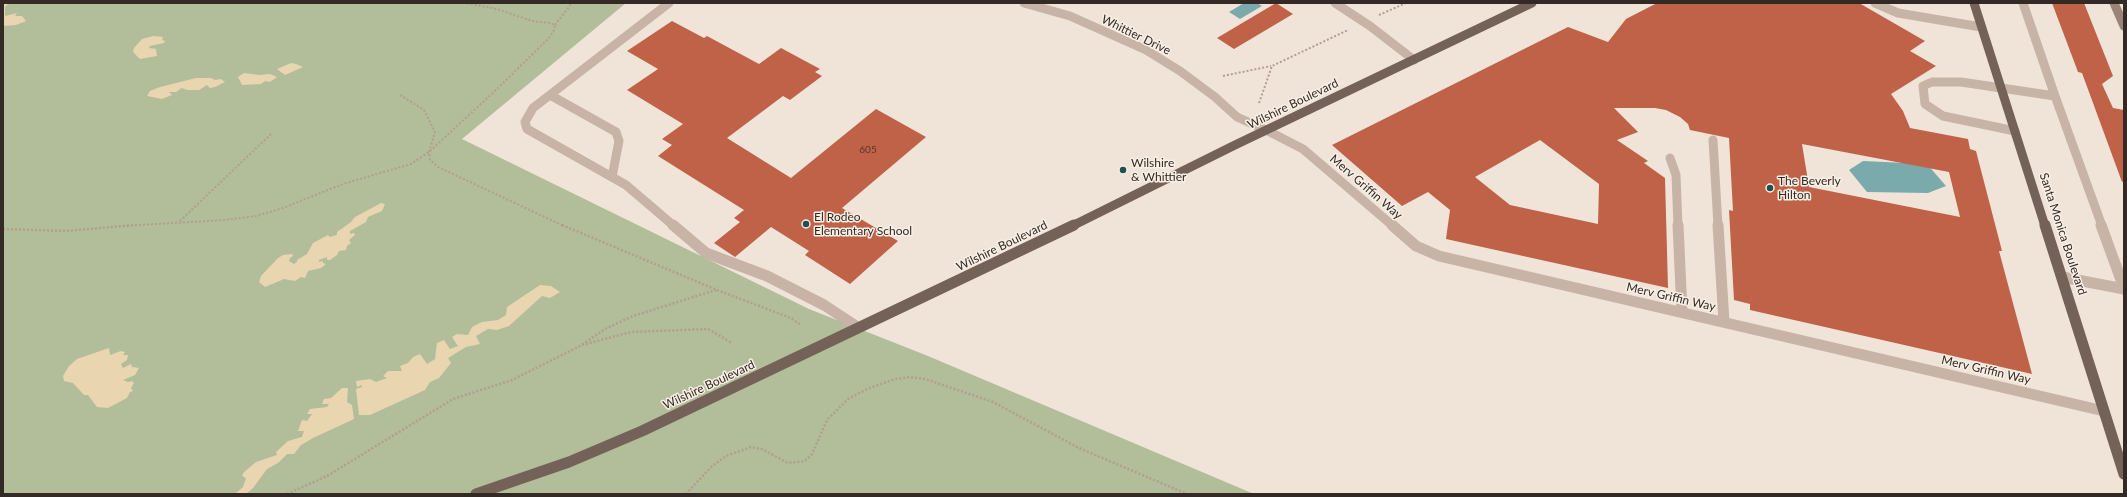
<!DOCTYPE html>
<html>
<head>
<meta charset="utf-8">
<style>
	body { margin:0 }
	#map { position:relative; width:2127px; height:497px; overflow:hidden; background:#f0e4d9; font-family:Lato,sans-serif }
	canvas { display:block }
	.frame { position:absolute; inset:0; border:4px solid #332a26; pointer-events:none }
</style>
</head>
<body>
<div id="map">
<canvas width="2127" height="497"></canvas>
<div class="frame"></div>
</div>
<script>
const g = document.querySelector('canvas').getContext('2d');
g.lineJoin = 'round';
function fill(path, color) { g.fillStyle = color; g.fill(path, 'evenodd'); }
const shape = rows => new Path2D(rows.map(r => 'M' + r).join(''));
function stroke(path, color, width, dash) { g.strokeStyle = color; g.lineWidth = width; g.lineCap = dash ? 'butt' : 'round'; g.setLineDash(dash || []); g.stroke(path); }
function write(font, color, halo, rows, align = 'center') {
  g.font = font + ' Lato,sans-serif'; g.lineWidth = 3; g.setLineDash([]); g.textBaseline = 'middle'; g.strokeStyle = halo; g.fillStyle = color; for (const [text, x, y, turn = 0] of rows) {
    g.save(); g.translate(x, y); g.rotate((+turn || 0) * Math.PI / 180); g.textAlign = isNaN(turn) ? turn : align; if (halo) g.strokeText(text, 0, 0); g.fillText(text, 0, 0); g.restore();
  }
}
fill(shape([
	[3,3,626,3,462,139,809,309,928,356,1254,494,3,494]
]), '#b2bd9a');
fill(shape([
	[3,3,9,3,5,7,5,16,17,13,15,16,22,16,26,21,16,25,3,26],
	[153,36,163,37,162,40,165,41,164,43,150,46,149,48,156,49,157,56,140,59,133,52,134,48,142,39],
	[291,63,296,64,303,67,285,75,277,69],
	[244,73,259,75,270,74,277,77,270,82,265,81,261,84,242,85,238,77],
	[196,78,211,78,215,80,221,79,225,82,215,87,210,88,207,85,199,90,187,90,182,88,176,92,169,92,172,95,162,99,147,96,150,91,160,87],
	[381,203,385,204,382,211,368,217,366,222,350,231,350,234,354,233,355,235,349,240,351,243,347,246,346,250,339,251,337,255,330,260,327,260,327,257,319,260,319,262,323,261,323,263,326,264,321,268,308,271,305,278,301,277,295,281,284,279,265,287,259,282,261,276,278,258,283,255,292,254,293,256,290,258,289,261,294,264,297,262,297,260,307,254,313,243,328,235,330,237,337,235,337,232,351,222,355,217],
	[540,285,551,286,560,292,550,298,542,296,509,326,497,330,488,329,476,336,480,344,466,347,448,358,451,363,439,378,430,382,425,390,370,415,359,415,356,389,362,387,362,385,357,387,356,381,370,379,376,382,387,378,383,376,388,371,402,371,400,366,408,363,413,357,420,354,427,364,435,359,437,343,444,340,450,349,458,346,452,337,457,334,468,335,472,327,482,322,498,320,506,315,507,307],
	[109,348,110,355,121,351,125,352,123,355,128,355,127,360,121,364,123,368,131,364,132,367,139,368,135,375,123,380,128,382,132,381,134,383,131,388,133,391,130,392,127,398,108,408,97,407,88,395,84,395,73,383,64,381,63,376,69,366,77,359],
	[342,388,348,388,347,402,352,405,354,419,313,438,301,445,294,454,287,454,278,463,267,469,253,488,246,494,235,494,243,487,246,478,242,476,244,472,256,462,277,455,276,452,288,441,302,437,304,431,298,431,302,420,307,421,312,414,307,414,310,409,327,407,329,404,322,404,324,399,331,398]
]), '#ead5b1');
fill(shape([
	[1244,3,1257,3,1262,6,1240,19,1229,12],
	[1863,161,1927,164,1946,186,1928,193,1867,192,1849,170]
]), '#7aaaab');
fill(shape([
	[1276,3,1293,14,1234,49,1217,38],
	[1657,3,1859,3,1925,41,1910,51,1936,66,1891,94,1903,111,1910,128,1968,139,1970,149,1976,151,2002,251,1999,251,2032,374,1750,310,1750,304,1734,300,1729,210,1733,211,1729,138,1690,130,1688,124,1680,117,1666,110,1655,108,1614,108,1638,132,1617,140,1648,161,1644,163,1665,178,1668,288,1446,239,1450,210,1428,192,1402,206,1332,145,1568,27,1608,42,1626,19],
	[1540,140,1599,184,1598,224,1510,205,1475,177],
	[1802,144,1949,172,1960,217,1809,187],
	[2052,3,2084,3,2113,76,2102,84,2113,108,2124,110,2124,181,2122,182,2082,73,2078,72],
	[672,21,704,38,707,36,759,64,781,48,820,69,815,72,822,76,790,100,783,96,727,138,791,178,876,109,926,137,842,208,898,241,850,284,805,255,809,251,771,227,735,257,714,243,740,222,734,218,744,210,658,156,672,145,662,139,683,124,627,90,658,69,627,51]
]), '#bf6247');
stroke(shape([
	[1379,15,1406,3],
	[555,25,572,3],
	[1223,76,1271,66],
	[400,95,424,110,435,132,429,152,430,160,438,167,564,226],
	[1259,103,1272,66,1348,30],
	[180,221,271,134],
	[123,226,224,220,256,216,283,208,343,184,411,164,429,152,497,89,549,38,554,30,555,25,550,23,532,21,497,9,466,3]
]), '#b29e90', 2, [2, 2]);
stroke(shape([
	[562,225,717,290,791,318,801,325],
	[3,229,66,231,135,225],
	[582,345,631,332,708,329,732,343],
	[287,494,327,476,453,399,512,380,580,346,605,329,633,316,716,290],
	[686,494,711,467,726,456,751,447,762,449,788,463,805,461,812,454,827,420,848,399,867,389,895,379,910,377,925,379,993,402,1079,448,1187,494]
]), '#b29e90', 2.5, [2, 2]);
stroke(shape([
	[669,3,533,108,525,122,527,129,626,185,674,226],
	[1335,3,1370,26,1414,60],
	[1875,3,1898,13,1981,27],
	[550,95,616,132,619,141,612,177],
	[2055,96,2102,226],
	[1268,131,1303,149,1393,226],
	[2015,131,1943,116,1925,104,1923,86,1932,82,1961,82,2055,96,2023,3],
	[1713,140,1718,226],
	[1670,158,1676,175,1678,226]
]), '#c7b4a6', 9);
stroke(shape([
	[673,225,706,253,767,276,824,305,859,328],
	[1392,225,1416,246,1439,256,2104,411],
	[1678,225,1682,312],
	[1718,225,1724,322],
	[2101,225,2124,288],
	[2062,277,2124,289]
]), '#c7b4a6', 11);
stroke(shape([
	[1024,3,1070,16,1146,50,1180,71,1215,97,1237,117,1268,131]
]), '#c7b4a6', 9);
stroke(shape([
	[2114,3,2124,26]
]), '#9a8378', 9);
stroke(shape([
	[1974,3,2045,226],
	[1072,226,1235,145,1532,3]
]), '#746158', 9);
stroke(shape([
	[2045,225,2124,474],
	[476,494,569,462,642,431,1074,225]
]), '#746158', 11);
for (const [x, y, r, color] of [
	[1123,170,4,"#1f5052"],
	[1770,188,4,"#1f5052"],
	[806,224,4,"#1f5052"]
]) { const dot = new Path2D(); dot.arc(x, y, r, 0, 2 * Math.PI); g.fillStyle = color; g.fill(dot); stroke(dot, '#f8efe5', 1.5); }
write('10px', '#56382e', null, [
	["605",868,150]
]);
write('12px', '#332a26', '#f8efe5', [
	["Whittier Drive",1136,35,26],
	["Wilshire Boulevard",1293,104,-26],
	["Merv Griffin Way",1366,187,41],
	["Santa Monica Boulevard",2063,234,72],
	["Wilshire Boulevard",1002,246,-26],
	["Merv Griffin Way",1671,297,13],
	["Merv Griffin Way",1986,370,13],
	["Wilshire Boulevard",709,385,-25]
]);
write('12px', '#332a26', '#f8efe5', [
	["Wilshire",1131,163],
	["& Whittier",1131,177],
	["The Beverly",1778,181],
	["Hilton",1778,195],
	["El Rodeo",814,217],
	["Elementary School",814,231]
], 'left');
</script>
</body>
</html>
